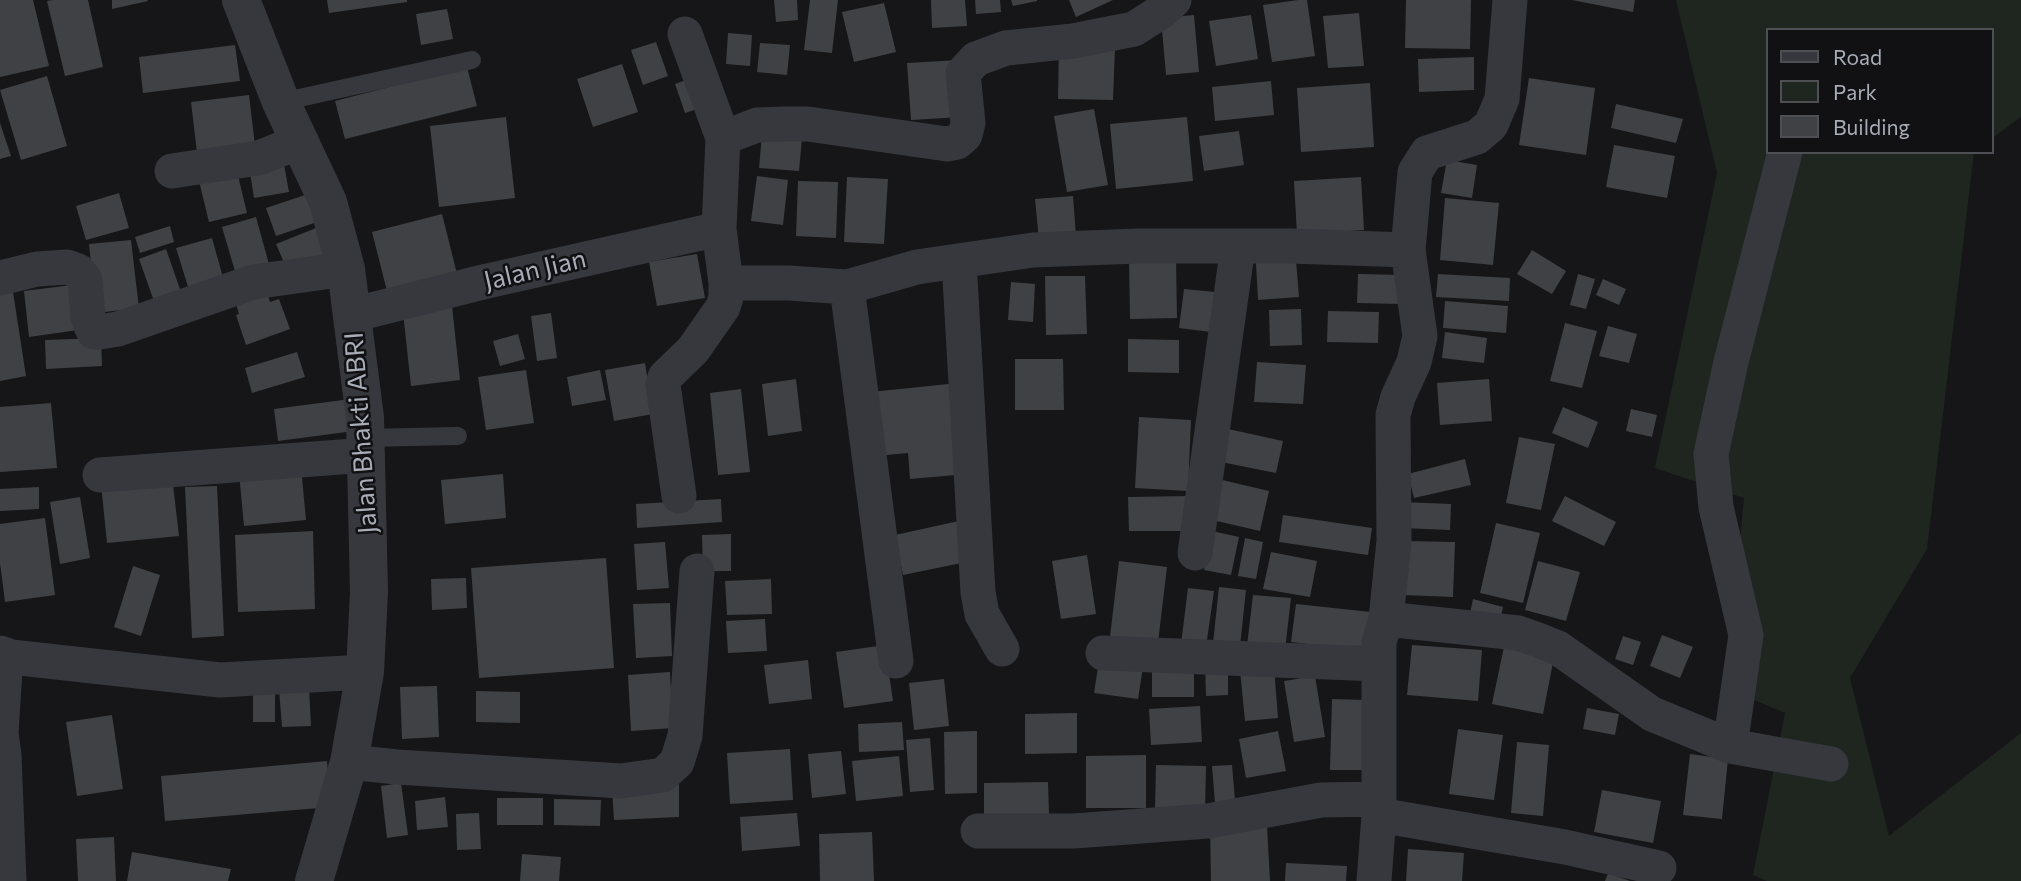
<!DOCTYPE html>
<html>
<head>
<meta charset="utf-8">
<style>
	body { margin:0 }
	#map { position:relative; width:2021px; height:881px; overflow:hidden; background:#161618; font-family:Commissioner,sans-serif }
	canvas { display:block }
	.legend { position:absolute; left:1766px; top:28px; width:228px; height:126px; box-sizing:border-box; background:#111113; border:2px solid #4d4f55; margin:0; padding:9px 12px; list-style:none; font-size:21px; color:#a8adb8 }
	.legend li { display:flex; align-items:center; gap:14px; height:35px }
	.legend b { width:35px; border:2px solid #4d4f55 }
</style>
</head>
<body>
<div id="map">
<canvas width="2021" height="881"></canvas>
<ul class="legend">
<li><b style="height:9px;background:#37383d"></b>Road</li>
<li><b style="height:19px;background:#1e261f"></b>Park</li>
<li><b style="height:19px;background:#404145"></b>Building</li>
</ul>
</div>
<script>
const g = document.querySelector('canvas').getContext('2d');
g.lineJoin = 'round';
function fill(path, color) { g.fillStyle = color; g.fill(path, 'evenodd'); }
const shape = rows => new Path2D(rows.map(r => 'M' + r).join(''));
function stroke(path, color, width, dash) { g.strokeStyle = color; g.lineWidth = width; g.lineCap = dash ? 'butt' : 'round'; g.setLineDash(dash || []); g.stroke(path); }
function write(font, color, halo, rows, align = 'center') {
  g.font = font + ' Commissioner,sans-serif'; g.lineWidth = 5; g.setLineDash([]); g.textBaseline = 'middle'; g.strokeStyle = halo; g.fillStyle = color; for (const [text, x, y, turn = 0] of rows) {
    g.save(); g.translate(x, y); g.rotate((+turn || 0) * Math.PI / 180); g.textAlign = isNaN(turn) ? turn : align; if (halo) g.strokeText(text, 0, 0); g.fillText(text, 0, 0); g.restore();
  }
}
fill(shape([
	[1676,0,2021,0,2021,117,1991,139,1991,30,1767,30,1767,152,1974,152,1927,549,1850,678,1889,836,2021,733,2021,881,1767,881,1753,875,1785,713,1726,688,1744,498,1655,468,1717,173]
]), '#1e261f');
fill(shape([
	[0,0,33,0,49,66,0,77],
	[53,0,88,0,103,67,65,76,47,1],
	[112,0,147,0,148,1,112,9],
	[327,0,407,0,407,2,329,13],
	[774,0,797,0,798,20,776,22],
	[810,0,838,0,832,53,804,50],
	[931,0,965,0,967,26,932,28],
	[975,0,1000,0,1001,12,976,14],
	[1011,0,1037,0,1037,1,1013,6],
	[1069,0,1113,0,1076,17],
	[1298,0,1307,0,1315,56,1272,62,1263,5],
	[1406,0,1471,0,1470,49,1405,48],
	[1572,0,1635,0,1633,12],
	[884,3,896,52,854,62,842,12],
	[447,9,453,39,421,45,416,14],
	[1359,13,1364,66,1328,68,1323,16],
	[1194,15,1199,72,1166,75,1161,18],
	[1251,15,1258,59,1216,66,1209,21],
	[728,33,752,35,750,66,726,64],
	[656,42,668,76,643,85,631,50],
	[760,43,790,45,787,75,757,72],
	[235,45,240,81,143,93,139,57],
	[1059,46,1115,47,1113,100,1058,99],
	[1474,57,1474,90,1419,92,1418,59],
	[959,60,962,117,911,120,907,63],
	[622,64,638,112,593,127,577,79],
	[467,67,477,106,345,139,335,101],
	[700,75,709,105,685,113,675,84],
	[47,76,67,146,21,160,0,90],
	[1529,78,1595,88,1586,155,1519,145],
	[1271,81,1274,115,1215,121,1212,87],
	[1370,83,1374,147,1301,152,1297,88],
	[249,95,256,154,198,161,191,102],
	[1616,104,1683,119,1676,143,1611,128],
	[1094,109,1108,185,1067,192,1054,116],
	[506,117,515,198,439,207,430,126],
	[1187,117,1193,181,1116,189,1110,124],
	[0,123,11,156,0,159],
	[1239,131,1244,165,1204,171,1199,136],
	[762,135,802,138,799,171,759,168],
	[1614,145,1675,156,1667,198,1606,187],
	[283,159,289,192,254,198,249,166],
	[1447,160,1477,165,1472,198,1441,193],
	[236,167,247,213,209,222,198,177],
	[757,176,788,180,783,225,751,221],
	[847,177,888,179,884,244,844,242],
	[1361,177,1364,230,1297,234,1294,181],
	[798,181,838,182,836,238,796,236],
	[314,192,323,220,276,236,266,208],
	[119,193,129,228,86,240,76,206],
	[1073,196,1076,236,1039,240,1035,199],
	[1445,198,1499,203,1493,265,1440,260],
	[442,214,458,278,388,295,372,232],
	[256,217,270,268,237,278,222,227],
	[170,226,174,242,140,253,135,237],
	[316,228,328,258,289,274,276,244],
	[212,238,224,281,189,290,176,248],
	[131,240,139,308,96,313,89,244],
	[166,249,181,292,154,301,139,259],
	[1532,250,1566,271,1552,294,1517,274],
	[697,254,705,298,657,306,649,262],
	[1129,259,1176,259,1177,318,1130,319],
	[1296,260,1299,297,1258,300,1256,263],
	[1358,274,1403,275,1402,304,1357,303],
	[1438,274,1510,278,1509,301,1436,297],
	[1578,274,1595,279,1586,309,1570,305],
	[1045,276,1085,276,1087,334,1046,335],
	[1603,279,1626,289,1619,305,1596,295],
	[1011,282,1035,284,1033,322,1008,320],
	[264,283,270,302,279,299,290,329,246,345,236,315,239,314,233,294],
	[72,285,78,330,29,337,24,291],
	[1184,289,1215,292,1211,332,1179,328],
	[13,292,26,376,0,381,0,294],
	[1445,301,1508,306,1506,333,1443,328],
	[452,306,460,380,411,386,403,312],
	[1301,309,1302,345,1270,346,1269,310],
	[1328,311,1379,312,1378,343,1327,342],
	[551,313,557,358,537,361,531,316],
	[1565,323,1597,331,1582,388,1550,381],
	[1608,326,1637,334,1629,363,1599,356],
	[1445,332,1487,338,1484,363,1442,358],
	[518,334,525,359,500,366,493,341],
	[101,338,102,366,46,369,45,340],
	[1128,339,1179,340,1179,373,1128,372],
	[297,352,305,377,252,393,245,368],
	[1015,359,1063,359,1064,410,1015,410],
	[1257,362,1306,365,1303,404,1254,402],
	[645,363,653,414,614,421,605,370],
	[526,370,534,423,486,430,478,377],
	[600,370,606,400,572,406,567,377],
	[796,379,802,431,768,436,762,384],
	[1489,379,1492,421,1440,425,1437,383],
	[958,383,967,474,910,479,908,453,876,456,871,392],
	[741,389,750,472,718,475,710,393],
	[351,399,354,431,278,441,274,409],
	[51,403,57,468,0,472,0,407],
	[1563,407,1598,422,1588,448,1552,433],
	[1631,409,1657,415,1652,437,1626,431],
	[1139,417,1191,420,1188,491,1135,488],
	[1228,429,1283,441,1276,473,1221,462],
	[1519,437,1555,444,1541,510,1506,503],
	[1465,459,1471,485,1414,498,1408,474],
	[301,467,306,520,244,526,239,473],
	[503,474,506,518,445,524,441,480],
	[172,476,179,536,107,543,101,484],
	[1218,479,1269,491,1260,531,1208,519],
	[217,486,224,636,192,638,185,487],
	[39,487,39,509,0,511,0,489],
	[1192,496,1192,531,1129,531,1128,497],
	[1565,496,1616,522,1604,546,1552,521],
	[80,497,90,558,60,564,50,502],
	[721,499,722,522,637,528,636,504],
	[1402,502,1451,504,1450,530,1401,528],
	[1283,515,1372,528,1368,555,1279,542],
	[45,518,55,595,5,602,0,563,0,524],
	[968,519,976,560,903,575,895,535],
	[1496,523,1540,533,1523,603,1480,593],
	[313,531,315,609,238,612,235,535],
	[1212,531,1239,537,1231,575,1204,570],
	[731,534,731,571,703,571,702,535],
	[1245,538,1263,542,1256,579,1238,576],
	[1405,541,1455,542,1453,597,1403,595],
	[665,542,669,588,637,590,634,544],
	[1271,552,1317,561,1310,597,1263,589],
	[1087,555,1096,614,1061,619,1052,561],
	[606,558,614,668,479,678,471,568],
	[1119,561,1167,567,1157,651,1109,645],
	[1538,561,1580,572,1566,621,1525,610],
	[133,566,160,575,141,636,114,627],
	[466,578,467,608,432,610,431,579],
	[771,579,772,614,727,615,725,581],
	[1219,587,1246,590,1240,646,1213,643],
	[1188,588,1214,591,1206,647,1181,644],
	[1253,595,1291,598,1285,650,1247,646],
	[1473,599,1503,607,1499,625,1469,618],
	[670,603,672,656,636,658,633,604],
	[1296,604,1371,612,1366,651,1291,642],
	[765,619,767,651,728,653,726,621],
	[1662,635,1693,647,1680,678,1650,666],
	[1623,636,1641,642,1633,665,1615,659],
	[1505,642,1555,652,1543,714,1492,704],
	[885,645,893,701,844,708,836,652],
	[1412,645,1482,650,1478,701,1407,695],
	[808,660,812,699,769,704,764,665],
	[1099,661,1143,667,1138,699,1094,693],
	[1194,663,1194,697,1152,697,1152,664],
	[1228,663,1228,695,1206,696,1205,664],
	[1274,667,1278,718,1245,721,1240,670],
	[670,672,673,728,631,731,628,675],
	[1315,676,1325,737,1294,742,1284,681],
	[944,679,949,726,914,730,909,683],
	[437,686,439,737,402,739,400,687],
	[253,687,275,687,275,722,253,722],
	[309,687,311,726,282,727,279,689],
	[476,691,520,692,520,723,476,722],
	[1332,699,1368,700,1368,770,1330,770],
	[1200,706,1202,742,1151,745,1149,709],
	[1587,708,1619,714,1615,735,1583,729],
	[1077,713,1077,753,1025,754,1025,714],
	[112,715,123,789,77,796,66,722],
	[902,722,904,750,859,752,858,724],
	[1458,729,1503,735,1494,800,1449,794],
	[977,731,977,793,945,794,944,732],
	[1278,731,1286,771,1246,778,1239,739],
	[930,738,934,790,910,792,906,740],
	[1517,742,1549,745,1543,816,1511,813],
	[790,749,793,800,730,804,727,753],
	[841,751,846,794,812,798,808,754],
	[1690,754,1728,759,1722,819,1683,815],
	[1146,755,1146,808,1086,808,1086,756],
	[899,756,903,796,856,801,852,761],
	[327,761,331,807,165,821,161,776],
	[1156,765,1206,766,1205,811,1155,810],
	[1232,765,1235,800,1215,803,1212,766],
	[1048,782,1049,814,984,815,984,783],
	[401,783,408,835,387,838,381,786],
	[679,784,679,817,614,820,612,787],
	[1602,790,1661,801,1653,843,1594,832],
	[445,797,448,827,417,830,415,801],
	[497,798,543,798,543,825,497,825],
	[554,799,601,800,600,826,554,825],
	[479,813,481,849,457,850,456,814],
	[797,813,800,846,742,851,740,817],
	[1267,826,1270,881,1211,881,1210,828],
	[872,832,874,881,820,881,819,834],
	[114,837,116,881,78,881,76,839],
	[1408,849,1464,853,1462,881,1406,881],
	[132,852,231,869,228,881,127,881],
	[522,854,561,857,559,881,520,881],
	[1286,863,1347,866,1346,881,1285,881],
	[1608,873,1630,881,1605,881]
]), '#404145');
stroke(shape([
	[281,102,472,60],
	[366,438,458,436]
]), '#37383d', 18);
stroke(shape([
	[1174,0,1162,11,1134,29,1073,41,1006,48,976,59,963,73,968,123,965,135,957,142,947,144,808,124,785,124,757,125,723,138,719,229,726,283,789,283,847,287,917,267,1033,250,1138,246,1290,246,1408,250],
	[685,34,723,138],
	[172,171,259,158,301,141],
	[959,261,978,592,982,614,1002,649],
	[0,278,37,269,67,267,78,271,85,280,88,317,91,326,94,332,100,332,118,329,253,282,346,269],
	[847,287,896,661],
	[352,315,483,282,719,229],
	[100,475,367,455],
	[679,496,663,385,665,377,693,350,723,307,726,297,726,283],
	[1195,553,1238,246],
	[1386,619,1518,633,1538,640,1558,648,1652,714,1730,746,1746,635,1716,507,1711,454,1731,362,1785,152],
	[0,653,11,657,220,680,365,672],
	[1103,653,1378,664],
	[6,655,1,733,4,755,9,881],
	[1730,746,1831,764],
	[349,762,397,767,621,781,663,775,677,762,685,736,697,571],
	[1379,815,1565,847,1659,868],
	[978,831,1074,831,1208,821,1321,800,1378,799],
	[1374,881,1379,815,1379,642,1386,619,1394,541,1393,415,1398,397,1414,362,1420,336,1408,250,1415,172,1427,153,1477,137,1491,125,1502,99,1510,0]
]), '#37383d', 35);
stroke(shape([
	[241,0,281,102,328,202,346,269,365,418,369,592,365,672,349,762,314,881]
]), '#37383d', 38);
write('26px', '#a8adb8', '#111113', [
	["Jalan Jian",535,270,-13],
	["Jalan Bhakti ABRI",361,433,-94]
]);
</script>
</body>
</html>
